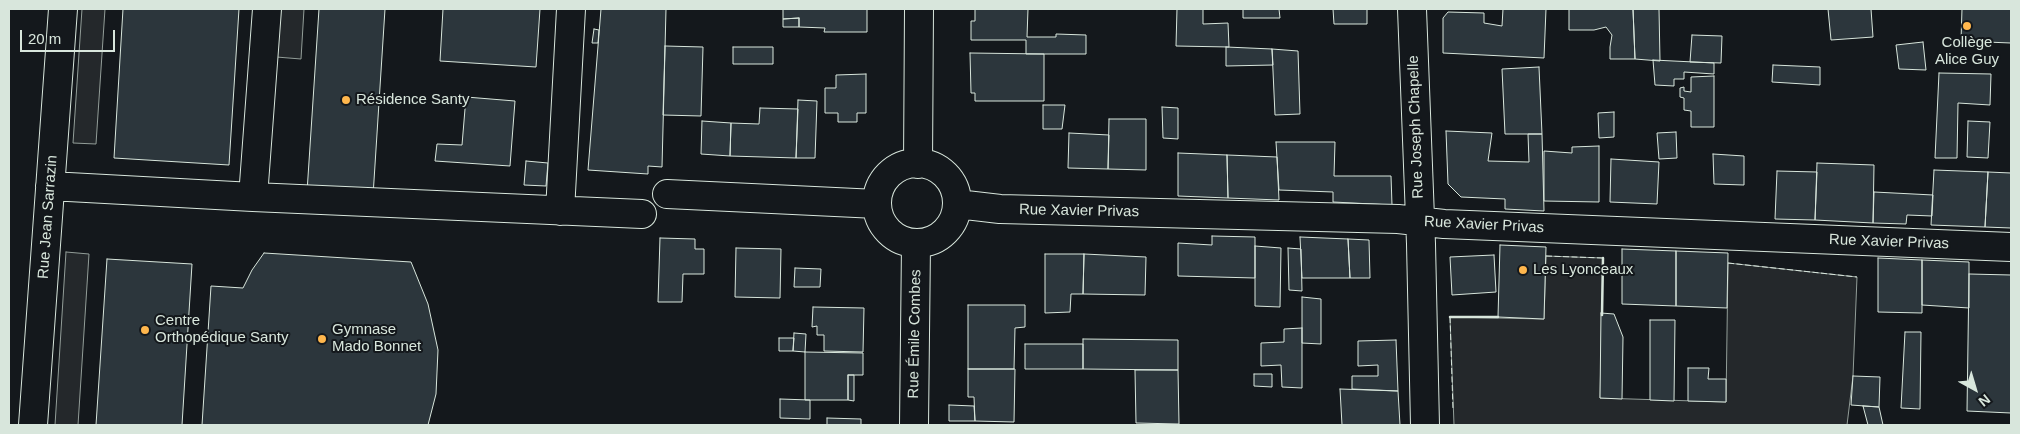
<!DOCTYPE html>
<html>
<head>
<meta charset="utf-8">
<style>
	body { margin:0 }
	#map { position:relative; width:2020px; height:434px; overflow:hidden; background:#14181c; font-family:Helvetica,sans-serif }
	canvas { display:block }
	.frame { position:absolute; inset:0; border:10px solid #d8e6dc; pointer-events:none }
	.north { position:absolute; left:1950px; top:364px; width:50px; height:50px; -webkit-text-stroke:4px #14181c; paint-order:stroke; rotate:141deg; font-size:14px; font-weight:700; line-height:20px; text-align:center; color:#d8e6dc }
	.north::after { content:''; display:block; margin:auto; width:18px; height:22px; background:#d8e6dc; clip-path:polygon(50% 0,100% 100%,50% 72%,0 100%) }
	.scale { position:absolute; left:20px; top:30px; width:95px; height:22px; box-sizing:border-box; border:2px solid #d8e6dc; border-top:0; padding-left:6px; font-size:15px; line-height:18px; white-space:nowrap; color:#d8e6dc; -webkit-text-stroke:4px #14181c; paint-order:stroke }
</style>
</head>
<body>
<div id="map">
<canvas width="2020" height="434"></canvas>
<div class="frame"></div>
<div class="north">N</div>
<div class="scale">20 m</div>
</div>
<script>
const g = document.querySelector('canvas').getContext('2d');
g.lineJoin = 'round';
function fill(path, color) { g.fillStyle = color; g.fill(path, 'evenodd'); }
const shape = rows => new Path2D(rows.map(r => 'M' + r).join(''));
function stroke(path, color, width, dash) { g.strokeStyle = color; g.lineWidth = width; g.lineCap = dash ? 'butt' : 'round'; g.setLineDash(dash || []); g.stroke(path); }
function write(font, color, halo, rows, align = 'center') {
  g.font = font + ' Helvetica,sans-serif'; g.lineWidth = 4; g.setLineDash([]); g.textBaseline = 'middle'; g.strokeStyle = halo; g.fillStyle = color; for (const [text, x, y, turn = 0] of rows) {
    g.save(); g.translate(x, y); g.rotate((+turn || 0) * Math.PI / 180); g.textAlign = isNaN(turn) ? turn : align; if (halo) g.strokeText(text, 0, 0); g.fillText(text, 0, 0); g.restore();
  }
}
const parking = shape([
	[82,9,105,9,96,144,73,143,82,9],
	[267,9,304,9,301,59,264,56,267,9],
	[66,252,89,254,78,425,55,425,66,252],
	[1546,256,1603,258,1600,398,1726,402,1728,263,1857,277,1853,376,1847,425,1454,425,1450,317,1544,319,1546,256]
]);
fill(parking, '#24282b');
stroke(parking, '#939e99', 1);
const building = shape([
	[123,9,239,9,229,165,114,158,123,9],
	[319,9,385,9,373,196,307,192,319,9],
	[443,9,540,9,536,67,440,61,443,9],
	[601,9,666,9,662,167,648,166,648,174,588,170,601,9],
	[783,9,867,9,867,32,824,32,825,28,799,27,799,18,783,19,783,9],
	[975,9,1028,9,1027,37,1056,37,1056,34,1086,35,1086,54,1026,54,1026,40,971,40,971,21,975,21,975,9],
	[1177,9,1203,9,1203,24,1228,23,1229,47,1176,46,1177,9],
	[1243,9,1279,9,1280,18,1243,18,1243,9],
	[1333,9,1367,9,1367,24,1334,24,1333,9],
	[1503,9,1546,9,1544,58,1443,53,1443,18,1448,12,1484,13,1484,23,1502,26,1503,9],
	[1569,9,1633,9,1635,59,1610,59,1610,47,1612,35,1606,27,1594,30,1569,30,1569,9],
	[1633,9,1659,9,1660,61,1635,59,1633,9],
	[1828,9,1871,9,1873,37,1831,40,1828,9],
	[1962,9,2011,9,2011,43,1961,41,1962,9],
	[799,18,799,27,783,27,783,19,799,18],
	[594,29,599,30,598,43,592,43,594,29],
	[1692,35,1722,36,1721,63,1690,62,1692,35],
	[1923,42,1926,70,1899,69,1896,45,1923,42],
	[665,46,703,47,701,116,663,115,665,46],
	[733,47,773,47,773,64,733,64,733,47],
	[1226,47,1272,49,1273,65,1226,66,1226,47],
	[1272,49,1298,51,1300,114,1275,115,1272,49],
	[970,53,1044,54,1044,101,975,101,975,93,971,93,970,53],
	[1653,60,1714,63,1714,74,1684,72,1684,79,1674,79,1674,86,1655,85,1653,60],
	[1773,65,1820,67,1820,85,1772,82,1773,65],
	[1539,67,1542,134,1505,134,1502,69,1539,67],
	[1939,73,1991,74,1990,105,1958,103,1957,158,1935,158,1939,73],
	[866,74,866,113,857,113,857,122,838,122,838,113,825,113,825,88,836,88,836,75,866,74],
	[1714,76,1714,127,1691,127,1691,111,1684,110,1684,98,1680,97,1680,88,1684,87,1684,91,1691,92,1691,77,1714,76],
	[466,97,515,101,510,166,435,161,437,144,462,145,466,97],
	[798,100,817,101,815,158,796,158,798,100],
	[1043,105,1065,105,1062,129,1043,129,1043,105],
	[1162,107,1178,108,1178,139,1163,138,1162,107],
	[760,108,798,109,796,158,730,156,731,123,759,124,760,108],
	[1614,112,1614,137,1599,138,1598,113,1614,112],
	[1109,119,1146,119,1146,170,1108,169,1109,119],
	[702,121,731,123,730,156,701,154,702,121],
	[1968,121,1990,122,1988,158,1967,157,1968,121],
	[1446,131,1492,133,1488,161,1529,162,1528,134,1542,134,1544,211,1505,209,1505,199,1461,197,1448,184,1446,131],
	[1676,132,1677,158,1659,159,1657,133,1676,132],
	[1069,133,1109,135,1108,169,1068,168,1069,133],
	[1276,142,1335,142,1334,176,1391,176,1392,205,1333,202,1333,192,1279,190,1276,142],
	[1599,146,1599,202,1544,201,1544,151,1572,153,1572,147,1599,146],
	[1178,153,1227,155,1228,198,1178,196,1178,153],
	[1713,154,1744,156,1744,185,1714,184,1713,154],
	[1227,155,1277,157,1279,200,1228,198,1227,155],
	[1611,159,1659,162,1657,204,1610,202,1611,159],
	[526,161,548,163,546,186,524,185,526,161],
	[1817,163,1874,165,1873,223,1815,220,1817,163],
	[1934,170,1988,172,1985,227,1931,225,1934,170],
	[1777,171,1817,172,1815,220,1775,219,1777,171],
	[1988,172,2011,173,2011,228,1985,227,1988,172],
	[1874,192,1933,195,1932,216,1907,215,1906,224,1873,223,1874,192],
	[1212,236,1255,237,1255,278,1178,276,1178,243,1212,245,1212,236],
	[1300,237,1348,239,1350,278,1302,278,1300,237],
	[660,238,695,239,695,249,704,249,704,274,683,274,682,302,658,302,660,238],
	[1348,239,1369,240,1370,278,1350,278,1348,239],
	[1500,245,1546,247,1544,319,1498,317,1500,245],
	[1255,246,1281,248,1280,307,1255,306,1255,246],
	[736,248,781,249,780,298,735,297,736,248],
	[1288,248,1301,249,1302,291,1289,290,1288,248],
	[1622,249,1676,251,1676,306,1622,304,1622,249],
	[1676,251,1728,253,1727,308,1676,306,1676,251],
	[264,253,411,262,428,304,438,350,436,394,428,425,202,425,211,286,243,288,252,270,264,253],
	[1045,254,1084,254,1083,294,1071,294,1070,312,1045,313,1045,254],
	[1084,254,1146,257,1145,295,1083,294,1084,254],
	[1494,255,1496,292,1452,295,1450,257,1494,255],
	[1878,258,1922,260,1922,313,1878,312,1878,258],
	[107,259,192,264,182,425,96,425,107,259],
	[1922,260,1969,262,1969,308,1922,305,1922,260],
	[795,268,821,269,820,287,794,287,795,268],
	[1969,274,2011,275,2011,413,1967,411,1969,274],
	[1302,297,1321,299,1321,344,1302,343,1302,297],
	[968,305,1025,305,1025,327,1015,328,1014,369,968,369,968,305],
	[813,307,864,308,863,352,824,351,824,335,817,335,817,326,812,327,813,307],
	[1601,313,1614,314,1623,337,1622,399,1600,398,1601,313],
	[1650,320,1675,320,1674,401,1650,400,1650,320],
	[1302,328,1302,388,1282,387,1281,365,1261,366,1261,343,1284,342,1284,329,1302,328],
	[1905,332,1921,332,1920,409,1901,408,1905,332],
	[794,333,806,334,805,352,793,351,794,333],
	[779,338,794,338,793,351,779,351,779,338],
	[1083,339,1178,340,1178,370,1083,369,1083,339],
	[1396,340,1398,391,1352,389,1352,376,1378,376,1378,365,1358,366,1358,341,1396,340],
	[1025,344,1083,344,1083,369,1025,369,1025,344],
	[805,352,863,353,863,375,848,375,848,400,805,400,805,352],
	[1688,368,1709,368,1708,379,1726,379,1726,402,1688,401,1688,368],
	[968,369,1015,369,1014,422,975,421,974,397,968,397,968,369],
	[1135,370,1178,370,1179,424,1136,423,1135,370],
	[1254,374,1272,374,1272,387,1254,386,1254,374],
	[848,375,854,375,854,401,848,400,848,375],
	[1853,376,1880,377,1879,407,1851,405,1853,376],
	[1340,389,1398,391,1400,425,1342,425,1340,389],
	[780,399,810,400,810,419,780,418,780,399],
	[949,405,974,406,975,421,949,421,949,405],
	[1863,406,1879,407,1883,425,1868,425,1863,406],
	[827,418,861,419,861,425,827,425,827,418]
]);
fill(building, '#2c363c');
stroke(building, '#d8e6dc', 1);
const minor = shape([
	[1412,9,1421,244,1425,425],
	'877 203a40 40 0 1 1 80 0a40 40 0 1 1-80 0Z',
	[918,164,919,9],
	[50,186,253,197,642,214],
	[667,194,877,204],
	[253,197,267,9],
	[957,204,1000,209,1398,219,1444,224,2011,247],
	[560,211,571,9],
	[33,425,63,9],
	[914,425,916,244]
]);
stroke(minor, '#d8e6dc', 30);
stroke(minor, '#14181c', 28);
stroke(shape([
	[1546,256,1603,258],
	[1728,263,1857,277],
	[1450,317,1453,410]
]), '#d8e6dc', 1, [6, 2.5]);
stroke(shape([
	[1602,315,1603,258],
	[1450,317,1498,317]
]), '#d8e6dc', 2.5);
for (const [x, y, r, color] of [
	[1967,26,5,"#ffb74d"],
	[346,100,5,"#ffb74d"],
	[1523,270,5,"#ffb74d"],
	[145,330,5,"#ffb74d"],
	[322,339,5,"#ffb74d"]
]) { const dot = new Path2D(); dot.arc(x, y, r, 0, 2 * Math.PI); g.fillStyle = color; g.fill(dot); stroke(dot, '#14181c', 2); }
write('15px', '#d8e6dc', '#14181c', [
	["Collège",1967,43,"center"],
	["Alice Guy",1967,60,"center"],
	["Résidence Santy",356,100],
	["Les Lyonceaux",1533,270],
	["Centre",155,321],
	["Orthopédique Santy",155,338],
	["Gymnase",332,330],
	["Mado Bonnet",332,347]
], 'left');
write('15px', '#d8e6dc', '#14181c', [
	["Rue Joseph Chapelle",1416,127,-92],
	["Rue Xavier Privas",1079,211,1],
	["Rue Jean Sarrazin",48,217,-86],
	["Rue Xavier Privas",1484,225,3],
	["Rue Xavier Privas",1889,242,2],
	["Rue Émile Combes",915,334,-89]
]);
</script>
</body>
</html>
